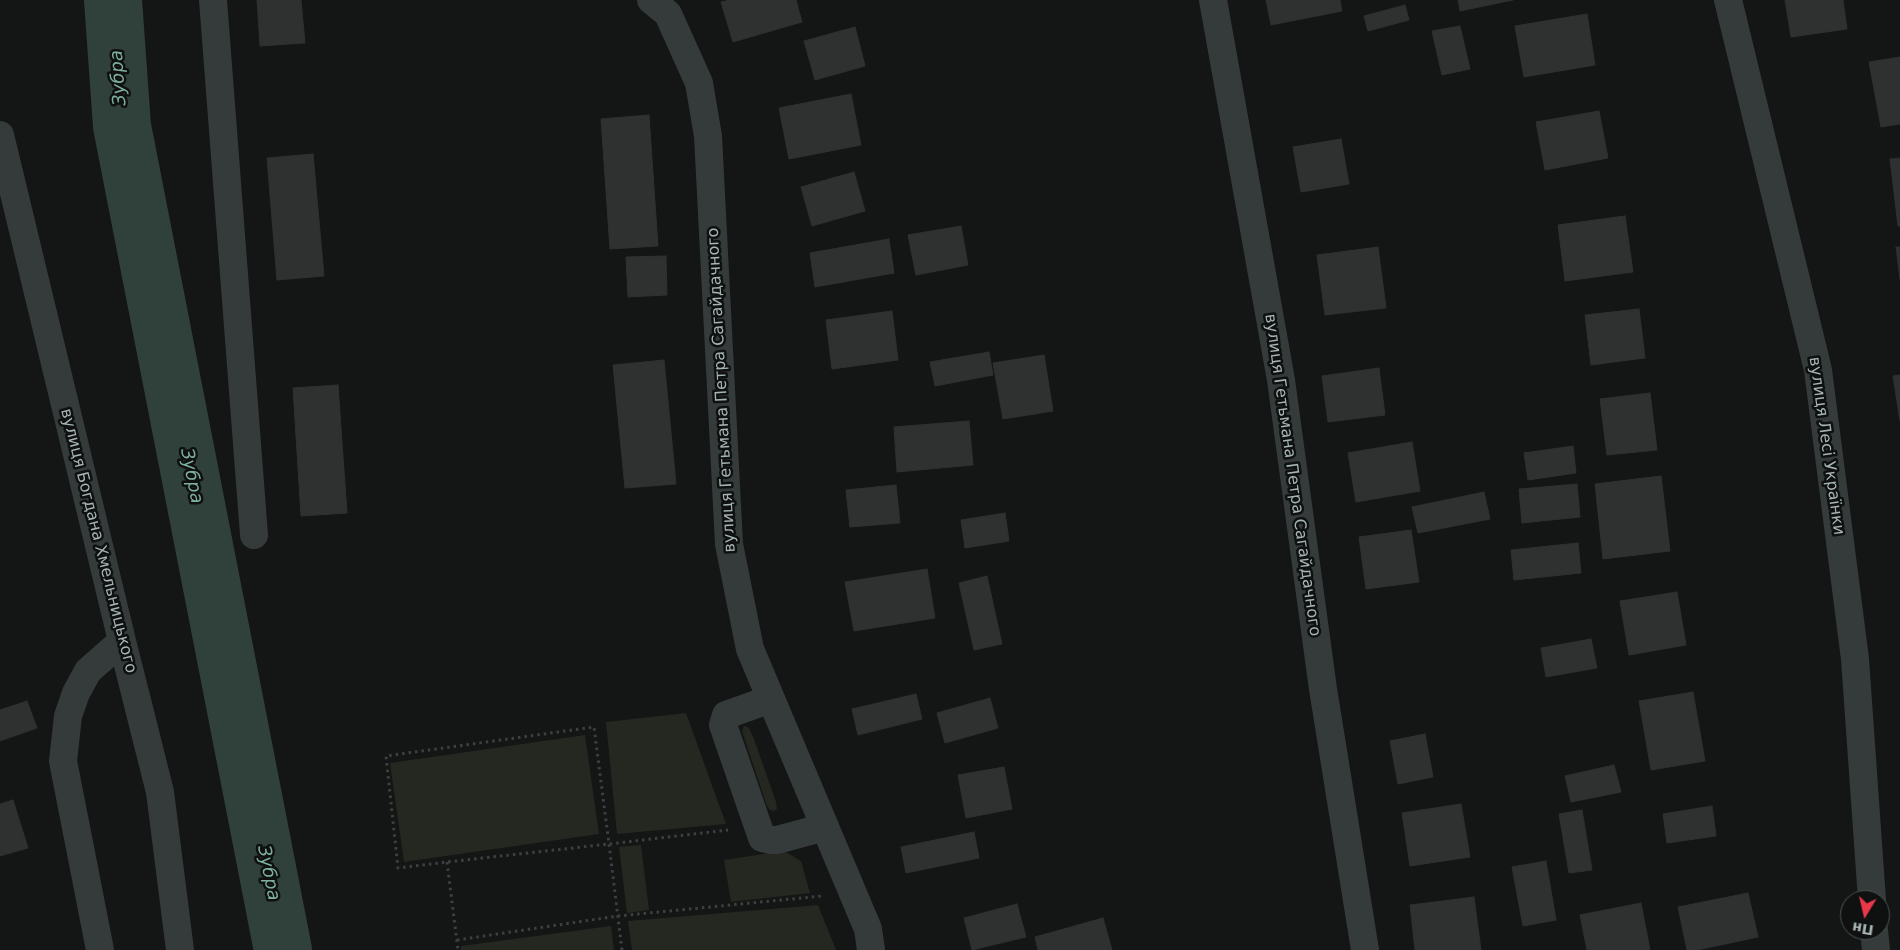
<!DOCTYPE html>
<html>
<head>
<meta charset="utf-8">
<style>
	body { margin:0 }
	#map { position:relative; width:1900px; height:950px; overflow:hidden; background:#141515; font-family:"DejaVu Sans",sans-serif }
	canvas { display:block }
	.north { position:absolute; left:1840px; top:890px; width:50px; height:50px; box-sizing:border-box; background:#0f1010; border:1px solid #4b5252; border-radius:50%; rotate:189deg; font-size:14px; font-weight:700; line-height:20px; text-align:center; color:#a6b5b4 }
	.north::after { content:''; display:block; margin:auto; width:18px; height:22px; background:#ea384a; clip-path:polygon(50% 0,100% 100%,50% 72%,0 100%) }
</style>
</head>
<body>
<div id="map">
<canvas width="1900" height="950"></canvas>
<div class="north">Пн</div>
</div>
<script>
const g = document.querySelector('canvas').getContext('2d');
g.lineJoin = 'round';
function fill(path, color) { g.fillStyle = color; g.fill(path, 'evenodd'); }
const shape = rows => new Path2D(rows.map(r => 'M' + r).join(''));
function stroke(path, color, width, dash) { g.strokeStyle = color; g.lineWidth = width; g.lineCap = dash ? 'butt' : 'round'; g.setLineDash(dash || []); g.stroke(path); }
function write(font, color, halo, rows, align = 'center') {
  g.font = font + ' "DejaVu Sans",sans-serif'; g.lineWidth = 5; g.setLineDash([]); g.textBaseline = 'middle'; g.strokeStyle = halo; g.fillStyle = color; for (const [text, x, y, turn = 0] of rows) {
    g.save(); g.translate(x, y); g.rotate((+turn || 0) * Math.PI / 180); g.textAlign = isNaN(turn) ? turn : align; if (halo) g.strokeText(text, 0, 0); g.fillText(text, 0, 0); g.restore();
  }
}
fill(shape([
	[686,713,726,824,617,834,606,722],
	[744,726,749,728,754,739,776,802,777,809,774,811,770,810,767,806,742,731],
	[585,735,599,834,404,862,390,763],
	[641,845,649,910,627,913,619,847],
	[784,851,801,861,810,893,731,902,724,860],
	[818,905,836,950,632,950,628,921],
	[611,926,614,950,461,950,461,946]
]), '#252820');
stroke(shape([
	[113,0,122,126,283,950]
]), '#30403b', 58);
const building = shape([
	[257,0,301,0,305,43,260,46,257,0],
	[730,0,796,0,802,22,733,42,721,2,730,0],
	[1266,0,1340,0,1342,11,1271,25,1266,0],
	[1458,0,1513,0,1460,11,1458,0],
	[1785,0,1843,0,1847,29,1791,37,1785,0],
	[1405,5,1409,20,1368,31,1364,16,1405,5],
	[1587,14,1595,65,1524,77,1515,26,1587,14],
	[1460,26,1470,69,1442,75,1432,31,1460,26],
	[855,27,865,66,815,80,804,41,855,27],
	[1900,57,1900,124,1881,127,1869,62,1900,57],
	[851,94,861,145,789,159,779,108,851,94],
	[1599,111,1608,158,1545,170,1536,122,1599,111],
	[649,115,658,246,610,249,601,119,649,115],
	[1341,139,1349,184,1301,192,1293,147,1341,139],
	[313,154,324,276,277,280,267,158,313,154],
	[1900,158,1900,226,1898,226,1890,159,1900,158],
	[854,172,865,211,812,226,801,187,854,172],
	[1625,216,1633,272,1565,281,1558,225,1625,216],
	[961,226,968,265,916,275,908,235,961,226],
	[889,239,894,273,815,287,810,253,889,239],
	[1378,247,1386,308,1325,315,1317,255,1378,247],
	[1896,247,1900,247,1900,279,1896,247],
	[666,256,667,295,628,297,626,257,666,256],
	[1639,309,1645,358,1591,365,1585,315,1639,309],
	[892,311,898,360,832,369,826,320,892,311],
	[989,352,993,375,935,386,930,362,989,352],
	[1044,355,1053,411,1003,419,993,363,1044,355],
	[664,360,676,484,625,488,613,365,664,360],
	[1379,368,1385,415,1328,422,1322,376,1379,368],
	[1900,375,1900,421,1893,376,1900,375],
	[338,385,347,513,301,516,293,388,338,385],
	[1650,393,1657,450,1607,455,1600,399,1650,393],
	[969,421,973,465,897,472,894,427,969,421],
	[1412,442,1420,491,1356,502,1348,453,1412,442],
	[1573,446,1576,473,1528,480,1524,453,1573,446],
	[1661,476,1670,551,1603,559,1595,484,1661,476],
	[1577,484,1580,517,1522,523,1519,489,1577,484],
	[896,485,900,523,850,527,846,490,896,485],
	[1484,492,1490,519,1418,533,1412,507,1484,492],
	[1005,513,1009,541,965,548,961,520,1005,513],
	[1411,530,1419,582,1366,589,1359,537,1411,530],
	[1578,543,1581,573,1514,580,1511,550,1578,543],
	[927,569,935,618,854,631,845,582,927,569],
	[987,576,1002,644,974,650,959,583,987,576],
	[1677,592,1686,645,1629,655,1620,601,1677,592],
	[1591,639,1597,668,1546,677,1541,648,1591,639],
	[1693,692,1705,761,1651,770,1639,701,1693,692],
	[916,694,922,719,858,735,852,709,916,694],
	[990,698,998,728,945,743,937,713,990,698],
	[27,701,37,728,0,741,0,710,27,701],
	[1425,734,1433,777,1398,784,1390,741,1425,734],
	[1614,765,1621,792,1571,802,1565,776,1614,765],
	[1004,767,1012,809,966,818,958,775,1004,767],
	[13,800,28,848,0,856,0,804,13,800],
	[1461,804,1470,857,1410,866,1402,813,1461,804],
	[1712,806,1716,836,1667,843,1663,814,1712,806],
	[1582,810,1592,870,1569,873,1559,814,1582,810],
	[974,832,979,858,906,873,901,847,974,832],
	[1546,861,1556,920,1523,926,1512,867,1546,861],
	[1748,893,1758,937,1697,950,1687,950,1678,907,1748,893],
	[1474,897,1481,950,1415,950,1410,905,1474,897],
	[1641,903,1650,950,1587,950,1580,915,1641,903],
	[1017,904,1026,937,972,950,964,918,1017,904],
	[1103,918,1112,950,1038,950,1035,937,1103,918]
]);
fill(building, '#2f3131');
stroke(building, '#2e3131', 1);
stroke(shape([
	[447,862,458,950],
	[457,940,618,916,822,896],
	[622,950,609,844,594,727,386,756,398,868,447,862,609,844,728,830]
]), '#3b4141', 3, [2.5, 4]);
stroke(shape([
	[213,0,254,535],
	[651,0,668,14,699,83,708,136,729,544,750,649,868,929,871,950],
	[1213,0,1281,380,1323,689,1365,950],
	[1728,0,1818,370,1855,659,1872,900],
	[0,135,122,641,160,792,180,950],
	[771,699,726,715,723,725,762,838,770,840,777,840,825,827],
	[1874,930,1876,950],
	[100,950,63,761,68,716,76,693,88,671,122,641]
]), '#353a3a', 28);
write('16px', '#a6b5b4', '#0f1010', [
	["вулиця Гетьмана Петра Сагайдачного",722,390,-93],
	["вулиця Лесі Українки",1826,446,82],
	["вулиця Гетьмана Петра Сагайдачного",1292,475,82],
	["вулиця Богдана Хмельницького",98,541,76]
]);
write('italic 18px', '#7eafa1', '#0f1010', [
	["Зубра",119,78,-94],
	["Зубра",191,476,79],
	["Зубра",268,873,79]
]);
</script>
</body>
</html>
